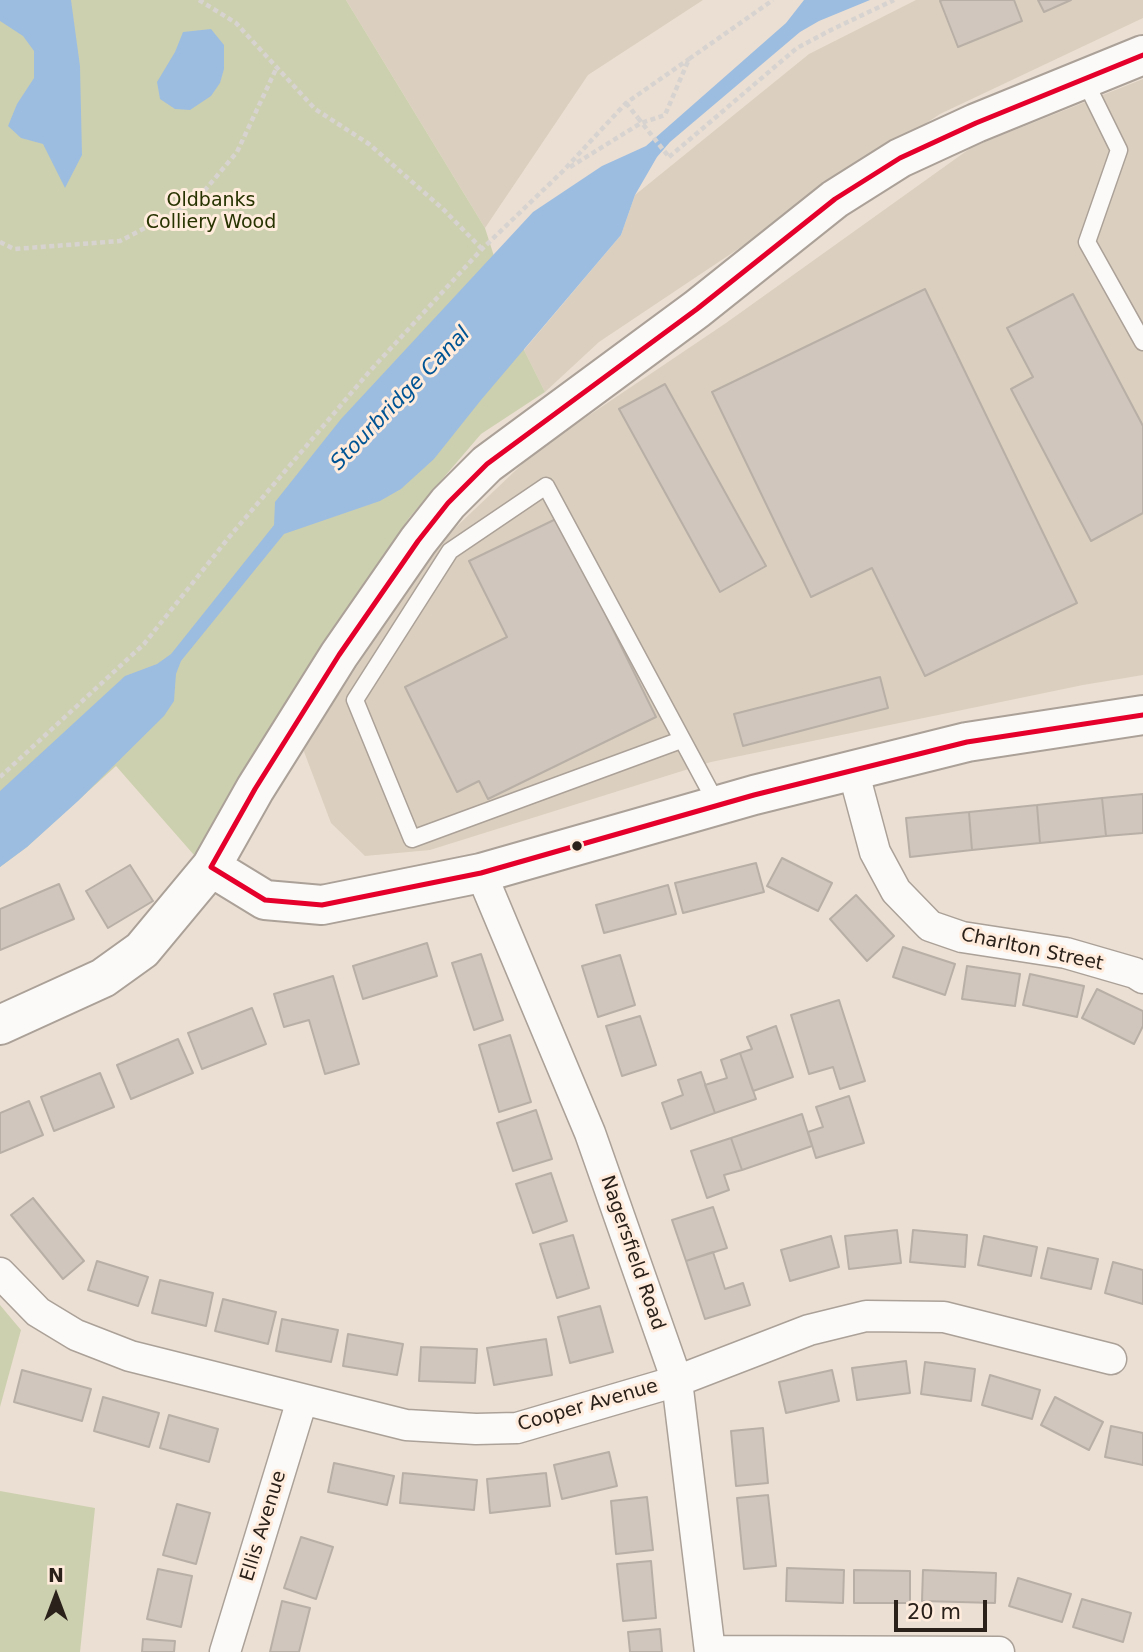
<!DOCTYPE html>
<html>
<head>
<meta charset="utf-8">
<style>
	body { margin:0 }
	#map { position:relative; width:1143px; height:1652px; overflow:hidden; background:#ebdfd3; font-family:"DejaVu Sans",sans-serif }
	canvas { display:block }
	.north { position:absolute; left:21px; top:1561px; width:70px; height:70px; -webkit-text-stroke:5px #ffecdc; paint-order:stroke; rotate:0deg; font-size:19px; font-weight:700; line-height:28px; text-align:center; color:#2a211a }
	.north::after { content:''; display:block; margin:auto; width:24px; height:32px; background:#2a211a; clip-path:polygon(50% 0,100% 100%,50% 72%,0 100%) }
	.scale { position:absolute; left:894px; top:1600px; width:93px; height:32px; box-sizing:border-box; border:4px solid #2a211a; border-top:0; padding-left:9px; font-size:21px; line-height:24px; white-space:nowrap; color:#2a211a; -webkit-text-stroke:5px #ffecdc; paint-order:stroke }
</style>
</head>
<body>
<div id="map">
<canvas width="1143" height="1652"></canvas>
<div class="north">N</div>
<div class="scale">20 m</div>
</div>
<script>
const g = document.querySelector('canvas').getContext('2d');
g.lineJoin = 'round';
function fill(path, color) { g.fillStyle = color; g.fill(path, 'evenodd'); }
const shape = rows => new Path2D(rows.map(r => 'M' + r).join(''));
function stroke(path, color, width, dash) { g.strokeStyle = color; g.lineWidth = width; g.lineCap = dash ? 'butt' : 'round'; g.setLineDash(dash || []); g.stroke(path); }
function write(font, color, halo, rows, align = 'center') {
  g.font = font + ' "DejaVu Sans",sans-serif'; g.lineWidth = 6; g.setLineDash([]); g.textBaseline = 'middle'; g.strokeStyle = halo; g.fillStyle = color; for (const [text, x, y, turn = 0] of rows) {
    g.save(); g.translate(x, y); g.rotate((+turn || 0) * Math.PI / 180); g.textAlign = isNaN(turn) ? turn : align; if (halo) g.strokeText(text, 0, 0); g.fillText(text, 0, 0); g.restore();
  }
}
fill(shape([
	[346,0,703,0,588,75,485,228],
	[916,0,1143,0,1143,18,940,114,599,342,545,392,524,350,621,235,635,195,809,54],
	[1143,79,1143,675,1083,685,711,762,430,850,365,856,331,823,303,749,435,547,536,451,726,323,972,147]
]), '#dbd0bf');
fill(shape([
	[0,0,346,0,485,228,524,350,545,392,481,434,409,518,194,855,116,766,27,847,0,867],
	[0,1305,21,1330,0,1407],
	[0,1491,95,1508,80,1652,0,1652]
]), '#cdd0af');
fill(shape([
	[0,0,71,0,80,66,82,155,65,188,43,144,21,138,8,126,17,104,34,78,34,51,23,36,0,21],
	[804,0,870,0,819,21,800,32,670,142,657,157,635,195,621,235,481,400,434,459,401,489,380,501,284,534,181,661,176,674,174,701,164,716,78,801,27,847,0,867,0,791,125,676,157,664,171,654,274,525,275,502,341,419,533,212,602,166,646,146,786,23],
	[211,29,224,45,224,69,220,83,211,96,190,110,175,109,160,99,157,82,175,52,183,32]
]), '#9dbde0');
const building = shape([
	[942,0,1014,0,1022,21,958,47,940,1,942,0],
	[1038,0,1071,0,1044,12,1038,0],
	[925,289,1077,603,925,676,872,568,811,597,712,392,925,289],
	[1073,294,1143,426,1143,513,1091,541,1011,389,1033,377,1007,328,1073,294],
	[665,384,766,566,720,592,619,409,665,384],
	[558,518,656,717,488,799,479,781,457,792,405,687,507,637,469,561,558,518],
	[880,677,888,708,743,746,734,714,880,677],
	[1143,794,1143,833,1106,836,1102,798,1143,794],
	[1102,798,1106,836,1040,843,1037,805,1102,798],
	[1037,805,1040,843,972,850,969,812,1037,805],
	[969,812,972,850,910,857,906,818,969,812],
	[782,858,832,883,818,911,767,886,782,858],
	[756,863,764,892,683,913,675,883,756,863],
	[130,865,153,901,108,928,86,891,130,865],
	[59,884,74,919,0,950,0,909,59,884],
	[668,885,676,914,604,933,596,905,668,885],
	[856,895,894,936,867,961,830,919,856,895],
	[427,943,437,976,363,999,353,966,427,943],
	[903,947,955,964,945,995,893,977,903,947],
	[481,954,503,1020,474,1030,452,963,481,954],
	[620,955,635,1005,598,1017,582,966,620,955],
	[967,966,1020,974,1015,1006,962,999,967,966],
	[1030,974,1084,986,1077,1017,1023,1005,1030,974],
	[333,976,359,1064,325,1074,309,1020,284,1027,274,994,333,976],
	[1097,989,1143,1011,1143,1026,1134,1044,1082,1018,1097,989],
	[839,1000,865,1081,840,1089,833,1067,809,1074,791,1015,839,1000],
	[252,1008,266,1044,202,1069,188,1033,252,1008],
	[640,1016,656,1065,622,1076,606,1026,640,1016],
	[776,1026,793,1077,753,1091,740,1053,752,1049,747,1037,776,1026],
	[510,1035,531,1102,499,1112,479,1045,510,1035],
	[178,1039,193,1073,131,1099,117,1065,178,1039],
	[740,1053,756,1099,715,1113,705,1085,727,1078,721,1060,740,1053],
	[701,1072,715,1113,671,1129,662,1103,683,1095,678,1080,701,1072],
	[100,1073,114,1107,54,1131,41,1097,100,1073],
	[849,1096,864,1143,816,1158,808,1132,823,1127,816,1107,849,1096],
	[29,1101,43,1135,0,1153,0,1113,29,1101],
	[536,1110,552,1159,513,1171,497,1123,536,1110],
	[802,1114,812,1146,742,1170,731,1138,802,1114],
	[731,1138,742,1170,724,1175,729,1190,707,1198,691,1151,731,1138],
	[551,1173,567,1221,533,1233,516,1184,551,1173],
	[33,1198,84,1261,63,1279,11,1215,33,1198],
	[713,1207,727,1248,686,1261,672,1220,713,1207],
	[897,1230,901,1263,849,1269,845,1236,897,1230],
	[913,1230,967,1235,965,1267,910,1262,913,1230],
	[573,1235,589,1288,557,1298,540,1244,573,1235],
	[831,1236,839,1267,790,1281,781,1250,831,1236],
	[984,1236,1037,1247,1031,1276,978,1265,984,1236],
	[1048,1248,1098,1259,1091,1289,1041,1278,1048,1248],
	[713,1252,725,1289,743,1283,750,1305,705,1319,686,1261,713,1252],
	[97,1261,148,1277,138,1306,88,1290,97,1261],
	[1113,1262,1143,1270,1143,1304,1105,1293,1113,1262],
	[160,1280,213,1293,206,1326,152,1313,160,1280],
	[223,1299,276,1312,268,1344,215,1331,223,1299],
	[600,1306,613,1352,570,1363,558,1317,600,1306],
	[282,1319,338,1330,331,1362,276,1351,282,1319],
	[348,1334,403,1344,397,1375,343,1366,348,1334],
	[546,1339,552,1375,494,1385,487,1348,546,1339],
	[421,1347,477,1349,475,1383,419,1381,421,1347],
	[906,1361,910,1393,857,1400,852,1368,906,1361],
	[925,1362,975,1369,971,1401,921,1394,925,1362],
	[22,1370,91,1389,82,1421,14,1402,22,1370],
	[832,1370,839,1401,786,1413,779,1382,832,1370],
	[990,1375,1040,1390,1032,1419,982,1405,990,1375],
	[103,1397,159,1413,149,1447,94,1431,103,1397],
	[1055,1397,1103,1422,1089,1450,1041,1425,1055,1397],
	[169,1415,218,1429,209,1462,160,1448,169,1415],
	[1111,1426,1143,1433,1143,1465,1105,1457,1111,1426],
	[763,1428,768,1483,736,1486,731,1431,763,1428],
	[609,1452,617,1486,562,1499,554,1465,609,1452],
	[334,1463,394,1476,387,1505,328,1492,334,1463],
	[403,1473,477,1480,474,1510,400,1503,403,1473],
	[546,1473,550,1506,490,1513,487,1479,546,1473],
	[768,1495,776,1566,744,1569,737,1498,768,1495],
	[647,1497,653,1550,616,1554,611,1501,647,1497],
	[177,1504,210,1513,196,1564,163,1555,177,1504],
	[301,1537,333,1547,316,1599,284,1588,301,1537],
	[651,1561,656,1618,623,1621,617,1564,651,1561],
	[787,1568,844,1570,843,1603,786,1601,787,1568],
	[158,1569,192,1576,181,1627,147,1619,158,1569],
	[854,1570,910,1571,910,1603,854,1603,854,1570],
	[923,1570,996,1573,995,1603,922,1601,923,1570],
	[1018,1578,1071,1594,1062,1622,1009,1606,1018,1578],
	[1082,1599,1131,1613,1123,1642,1073,1627,1082,1599],
	[282,1601,310,1608,299,1652,270,1652,282,1601],
	[660,1629,662,1652,630,1652,628,1632,660,1629],
	[143,1639,175,1641,174,1652,142,1652,143,1639]
]);
fill(building, '#d0c6bd');
stroke(building, '#b8afa6', 2);
const lane = shape([
	[1084,79,1119,150,1087,242,1143,342],
	[681,740,412,839,355,700,450,551,546,486,718,806]
]);
const street = shape([
	[853,770,875,852,896,891,930,926,962,937,1066,953,1135,973,1143,978],
	[481,873,590,1133,677,1381,710,1652],
	[0,1273,38,1312,76,1335,130,1356,406,1425,476,1429,517,1428,677,1381,809,1330,866,1316,944,1317,1111,1359],
	[710,1651,999,1652],
	[225,1652,302,1400]
]);
const secondary = shape([
	[211,867,265,900,322,905,481,873,754,795,967,742,1143,715],
	[0,1025,103,978,142,950,211,867,255,789,339,655,418,541,448,503,487,464,697,309,835,199,900,158,976,123,1143,55]
]);
stroke(lane, '#aba198', 19);
stroke(street, '#aba198', 33);
stroke(secondary, '#aba198', 42);
stroke(shape([
	[199,0,236,23,315,109,369,144,443,209,482,249],
	[626,103,638,118],
	[669,157,797,48,831,30,894,0],
	[570,167,641,123,665,115,689,59,773,0],
	[0,242,14,249,120,241,195,202,237,152,277,67],
	[0,777,144,644,230,536,369,372,482,249,563,171,626,103,689,59]
]), '#d7d3d0', 4.5, [5, 3.5]);
stroke(lane, '#fcfaf8', 16);
stroke(street, '#fcfaf8', 30);
stroke(secondary, '#fcfaf8', 38);
stroke(shape([
	[638,118,669,157]
]), '#d7d3d0', 4.5, [5, 3.5]);
stroke(shape([
	[1143,55,976,123,900,158,835,199,697,309,487,464,448,503,418,541,339,655,255,789,211,867,265,900,322,905,481,873,754,795,967,742,1143,715]
]), '#e4002b', 5);
for (const [x, y, r, color] of [
	[577,846,6,"#2a211a"]
]) { const dot = new Path2D(); dot.arc(x, y, r, 0, 2 * Math.PI); g.fillStyle = color; g.fill(dot); stroke(dot, '#ffecdc', 2.5); }
write('19px', '#273300', '#ffecdc', [
	["Oldbanks",211,201],
	["Colliery Wood",211,223]
]);
write('19px', '#2a211a', '#ffecdc', [
	["Charlton Street",1032,950,12],
	["Nagersfield Road",632,1253,71],
	["Cooper Avenue",588,1406,-16],
	["Ellis Avenue",264,1526,-73]
]);
write('italic 21px', '#005494', '#ffecdc', [
	["Stourbridge Canal",401,399,-46]
]);
</script>
</body>
</html>
